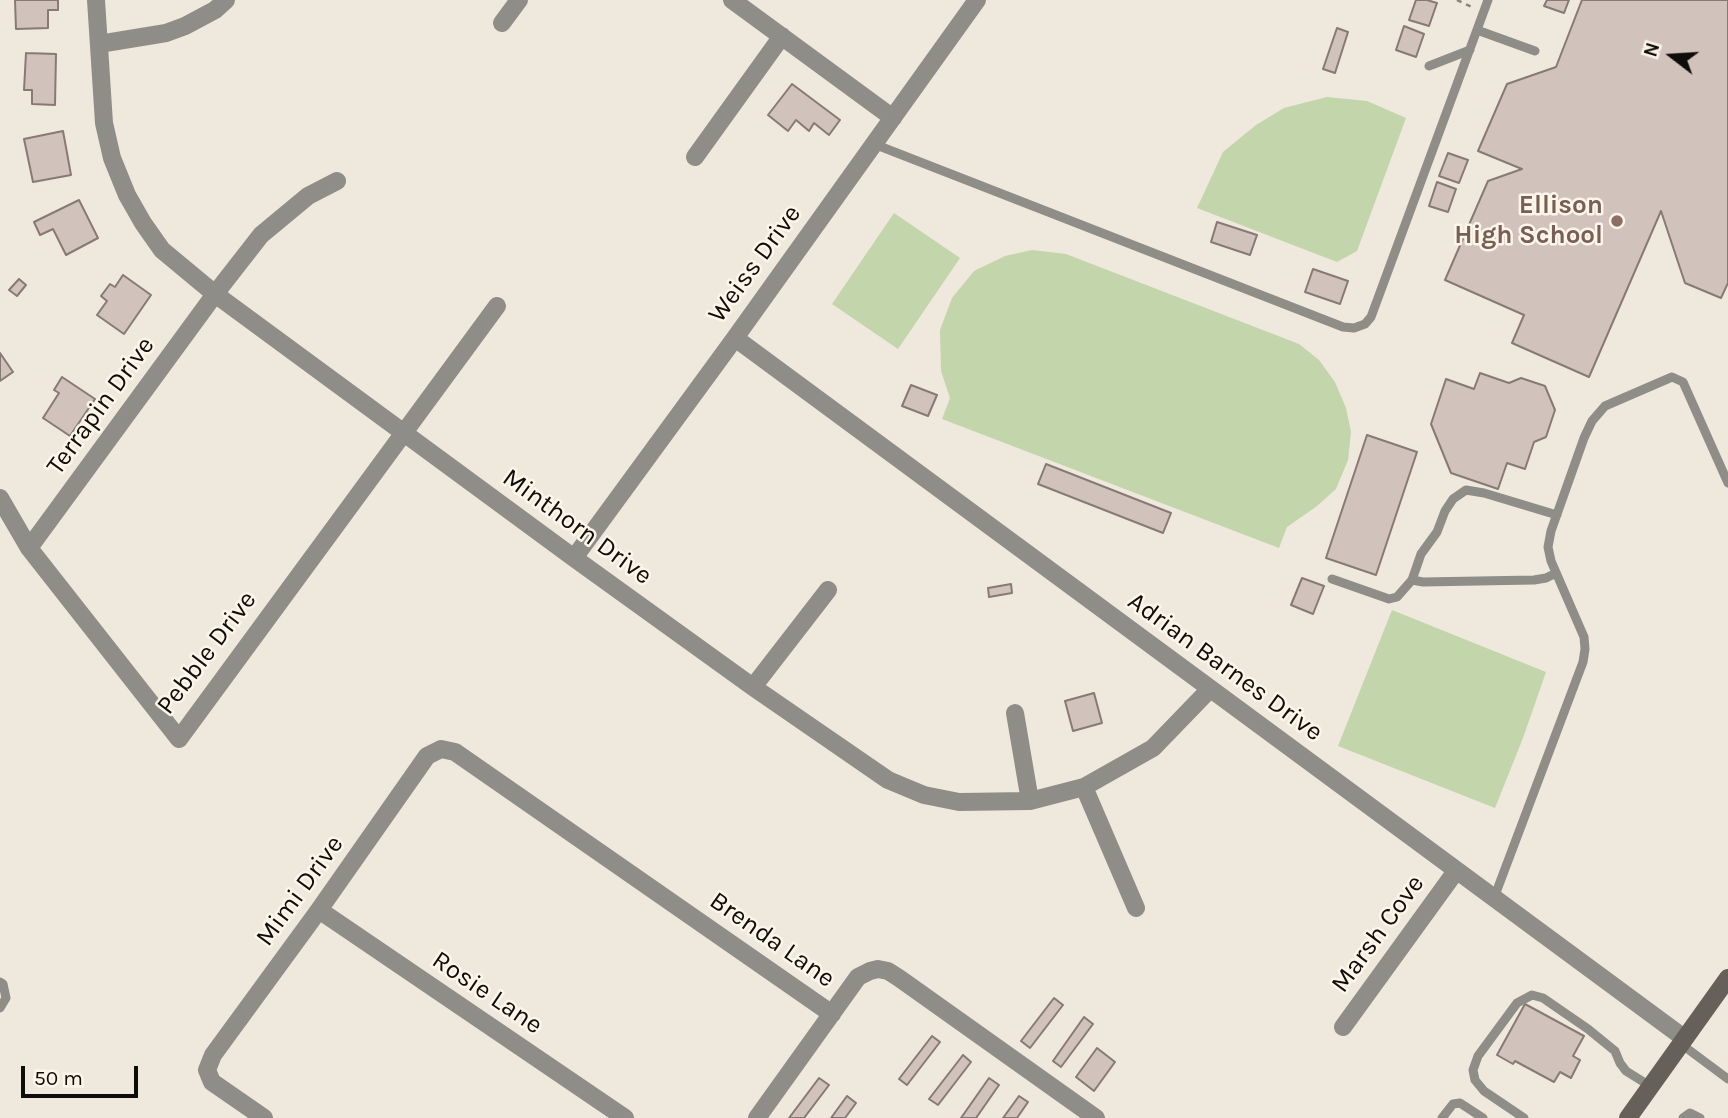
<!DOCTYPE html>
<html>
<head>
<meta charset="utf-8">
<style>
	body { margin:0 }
	#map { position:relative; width:1728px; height:1118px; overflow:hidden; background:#efe8dc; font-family:Karla,sans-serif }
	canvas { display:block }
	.north { position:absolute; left:1637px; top:21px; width:70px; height:70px; -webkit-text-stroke:5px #fcf5e9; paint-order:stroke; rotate:287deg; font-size:19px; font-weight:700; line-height:28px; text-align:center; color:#0f0d09 }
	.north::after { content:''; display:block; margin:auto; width:24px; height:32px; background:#0f0d09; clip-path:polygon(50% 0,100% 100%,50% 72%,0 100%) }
	.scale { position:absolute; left:21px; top:1066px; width:117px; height:32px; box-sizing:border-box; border:4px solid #0f0d09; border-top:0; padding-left:9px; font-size:21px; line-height:24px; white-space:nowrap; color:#0f0d09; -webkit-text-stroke:5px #fcf5e9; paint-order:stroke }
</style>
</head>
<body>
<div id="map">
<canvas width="1728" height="1118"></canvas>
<div class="north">N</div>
<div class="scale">50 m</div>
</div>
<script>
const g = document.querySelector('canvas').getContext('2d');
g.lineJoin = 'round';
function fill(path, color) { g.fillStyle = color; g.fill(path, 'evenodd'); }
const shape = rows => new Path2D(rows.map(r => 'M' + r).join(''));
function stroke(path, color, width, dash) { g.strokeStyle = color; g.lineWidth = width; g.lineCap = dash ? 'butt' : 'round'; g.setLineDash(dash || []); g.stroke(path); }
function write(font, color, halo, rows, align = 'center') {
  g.font = font + ' Karla,sans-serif'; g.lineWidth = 5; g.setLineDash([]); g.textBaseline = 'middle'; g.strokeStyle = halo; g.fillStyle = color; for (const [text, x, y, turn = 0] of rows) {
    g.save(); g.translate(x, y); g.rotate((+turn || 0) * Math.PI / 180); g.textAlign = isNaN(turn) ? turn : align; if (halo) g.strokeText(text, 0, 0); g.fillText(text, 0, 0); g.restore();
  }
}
fill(shape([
	[1327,97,1367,101,1406,118,1357,251,1337,262,1197,208,1223,152,1256,125,1284,108],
	[894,213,960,258,898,349,832,304],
	[1032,250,1066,254,1299,344,1319,360,1335,382,1346,408,1351,432,1348,460,1336,489,1317,506,1287,527,1279,548,942,419,950,398,941,371,940,330,952,298,974,271,1005,256],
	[1392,610,1546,672,1523,738,1495,808,1338,746]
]), '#c3d5aa');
const building = shape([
	[15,0,58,0,58,10,48,10,48,28,16,29,15,0],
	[1416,0,1427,0,1437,3,1429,26,1409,20,1416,0],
	[1547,0,1569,0,1564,13,1544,6,1547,0],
	[1582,0,1728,0,1728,283,1721,298,1685,283,1661,211,1589,377,1512,343,1524,315,1445,280,1488,181,1522,169,1478,151,1507,84,1556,67,1582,0],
	[1404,26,1424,34,1416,57,1396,50,1404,26],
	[1337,28,1348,32,1335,73,1323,69,1337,28],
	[26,53,56,54,55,105,32,104,32,90,24,90,26,53],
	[792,84,840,120,829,135,814,123,809,131,796,120,788,131,768,115,792,84],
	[63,131,71,175,33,182,24,139,63,131],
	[1448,153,1468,160,1459,183,1439,176,1448,153],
	[1437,182,1456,189,1448,212,1429,206,1437,182],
	[79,200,98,238,66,255,53,229,40,235,34,222,79,200],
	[1217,222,1257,235,1250,255,1211,242,1217,222],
	[1313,269,1348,281,1340,304,1305,292,1313,269],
	[123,275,151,295,124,334,97,315,107,301,101,296,110,284,115,287,123,275],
	[19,279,26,285,17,296,9,290,19,279],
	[0,353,13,372,0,381,0,353],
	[1480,373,1509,383,1521,378,1545,386,1555,410,1546,437,1534,442,1525,469,1507,463,1498,489,1451,473,1431,424,1446,379,1474,389,1480,373],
	[62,377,95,399,70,436,43,418,59,393,54,390,62,377],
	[911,385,937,395,928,416,902,406,911,385],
	[1367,435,1417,452,1376,575,1326,558,1367,435],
	[1046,464,1171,513,1163,533,1038,484,1046,464],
	[1302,578,1324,586,1313,614,1291,605,1302,578],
	[1011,584,1012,593,989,597,988,588,1011,584],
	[1094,693,1102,723,1073,731,1065,701,1094,693],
	[1054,998,1063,1005,1030,1048,1021,1041,1054,998],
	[1525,1004,1584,1036,1573,1056,1580,1060,1571,1078,1560,1072,1554,1082,1515,1061,1513,1064,1497,1055,1525,1004],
	[1084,1017,1093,1024,1061,1067,1053,1061,1084,1017],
	[932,1036,940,1042,907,1085,899,1079,932,1036],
	[1097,1048,1115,1062,1094,1091,1076,1077,1097,1048],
	[963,1055,971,1062,938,1105,929,1099,963,1055],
	[819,1078,829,1085,804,1118,789,1118,819,1078],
	[989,1078,999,1085,976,1118,961,1118,989,1078],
	[847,1096,856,1103,845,1118,831,1118,847,1096],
	[1019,1096,1028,1102,1017,1118,1003,1118,1019,1096]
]);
fill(building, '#d1c3bc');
stroke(building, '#877a75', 2);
stroke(shape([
	[1457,0,1474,8]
]), '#89847c', 2.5, [5, 5]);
stroke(shape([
	[1477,30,1535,51],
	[1429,66,1470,50],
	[874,144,1343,327,1354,328,1365,324,1371,317,1488,0],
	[1556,573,1546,578,1534,580,1423,582,1412,580,1421,554,1437,532,1445,511,1453,499,1466,490,1484,493,1557,515],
	[1332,579,1389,599,1397,597,1412,580],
	[1494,898,1583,662,1585,649,1584,637,1551,561,1548,547,1551,531,1584,438,1592,421,1605,406,1672,377,1683,382,1728,483],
	[0,982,3,984,6,998,0,1008],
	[1681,1044,1728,1079],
	[1442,1118,1453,1104,1460,1103,1483,1118],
	[1524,1118,1484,1091,1475,1080,1473,1070,1478,1056,1517,1003,1532,995,1543,998,1588,1029,1615,1051,1620,1063,1626,1071,1650,1086],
	[1683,1118,1690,1113,1700,1118]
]), '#8f8d87', 9);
stroke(shape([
	[96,0,104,123,112,158,127,195,143,223,162,250,215,294,574,558,753,687,888,780,924,795,959,802,1030,801,1084,787,1153,748,1210,689],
	[732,0,893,118],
	[502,23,519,0],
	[99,44,166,33,185,26,215,10,226,0],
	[695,157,782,36],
	[735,338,1684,1038],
	[0,498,29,548,179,739,497,306],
	[29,548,215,294,261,235,308,196,337,181],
	[574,558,735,338,977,0],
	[753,687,828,590],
	[1015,713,1030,801],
	[1084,787,1136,908],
	[319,910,625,1118],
	[1343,1027,1456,871],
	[264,1118,212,1082,207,1070,213,1055,319,910,427,756,441,749,455,752,832,1014],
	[757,1118,858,977,870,971,878,969,888,971,899,978,1096,1118]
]), '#8f8d87', 18);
stroke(shape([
	[1628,1118,1728,978]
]), '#65615a', 18);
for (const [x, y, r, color] of [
	[1617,221,7,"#8d6e63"]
]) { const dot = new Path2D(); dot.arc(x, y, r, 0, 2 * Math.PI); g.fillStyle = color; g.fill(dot); stroke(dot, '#fcf5e9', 2.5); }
write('bold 26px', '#785e54', '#fcf5e9', [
	["Ellison",1603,206],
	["High School",1603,236]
], 'right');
write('26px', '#0f0d09', '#fcf5e9', [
	["Weiss Drive",755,264,-54],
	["Terrapin Drive",101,406,-54],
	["Minthorn Drive",577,527,36],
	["Pebble Drive",207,653,-53],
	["Adrian Barnes Drive",1225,667,36],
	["Mimi Drive",300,891,-54],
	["Marsh Cove",1378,934,-54],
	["Brenda Lane",772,940,35],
	["Rosie Lane",487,993,34]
]);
</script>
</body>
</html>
